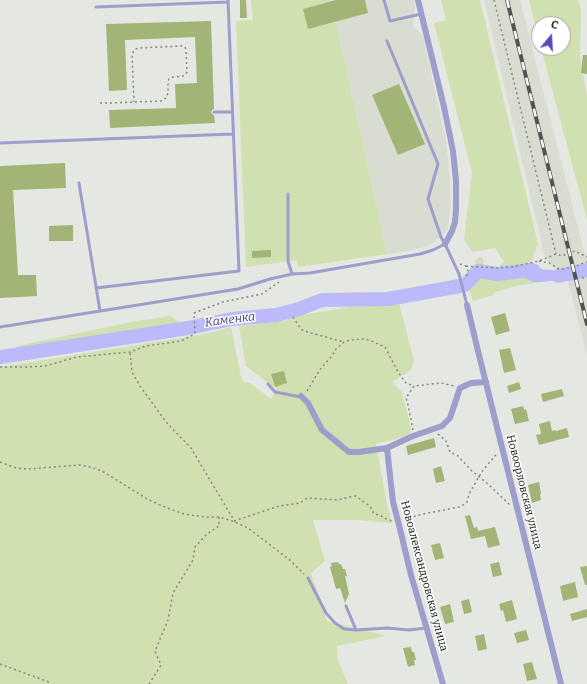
<!DOCTYPE html>
<html>
<head>
<meta charset="utf-8">
<style>
	body { margin:0 }
	#map { position:relative; width:587px; height:684px; overflow:hidden; background:#e5e7e2; font-family:Bitter,serif }
	canvas { display:block }
	.north { position:absolute; left:531px; top:16px; width:40px; height:40px; box-sizing:border-box; background:#fff; border:1px solid #a3a3a2; border-radius:50%; rotate:18deg; font-size:11px; font-weight:700; line-height:16px; text-align:center; color:#181817 }
	.north::after { content:''; display:block; margin:auto; width:14px; height:18px; background:#5847bf; clip-path:polygon(50% 0,100% 100%,50% 72%,0 100%) }
</style>
</head>
<body>
<div id="map">
<canvas width="587" height="684"></canvas>
<div class="north">С</div>
</div>
<script>
const g = document.querySelector('canvas').getContext('2d');
g.lineJoin = 'round';
function fill(path, color) { g.fillStyle = color; g.fill(path, 'evenodd'); }
const shape = rows => new Path2D(rows.map(r => 'M' + r).join(''));
function stroke(path, color, width, dash) { g.strokeStyle = color; g.lineWidth = width; g.lineCap = dash ? 'butt' : 'round'; g.setLineDash(dash || []); g.stroke(path); }
function write(font, color, halo, rows, align = 'center') {
  g.font = font + ' Bitter,serif'; g.lineWidth = 3; g.setLineDash([]); g.textBaseline = 'middle'; g.strokeStyle = halo; g.fillStyle = color; for (const [text, x, y, turn = 0] of rows) {
    g.save(); g.translate(x, y); g.rotate((+turn || 0) * Math.PI / 180); g.textAlign = isNaN(turn) ? turn : align; if (halo) g.strokeText(text, 0, 0); g.fillText(text, 0, 0); g.restore();
  }
}
fill(shape([
	[327,0,414,0,415,8,413,26,423,36,446,141,450,175,451,206,448,229,441,237,428,246,409,251,387,254,336,22,308,29,303,9,327,2],
	[484,0,520,0,584,251,587,254,587,355,568,282,545,258]
]), '#d9ddd1');
fill(shape([
	[251,0,327,0,328,2,303,9,308,29,336,22,387,254,298,267,297,260,246,267,236,21,253,20],
	[441,0,480,0,538,244,532,260,523,266,515,268,514,273,533,282,542,282,520,285,495,292,493,295,473,301,469,290,470,283,473,278,470,270,473,266,477,265,475,261,478,258,482,257,484,261,483,264,491,266,495,270,504,262,495,248,473,252,464,239,472,173,434,23,446,20],
	[529,0,578,0,581,11,580,58,587,96,587,220,541,48,563,48,563,24,539,24,539,39],
	[398,299,414,361,410,371,392,382,401,391,409,418,411,432,407,436,376,444,387,504,392,523,356,520,313,520,325,561,311,573,327,621,386,636,337,646,338,661,348,684,0,684,0,367,205,334,231,327,242,381,250,383,271,399,276,389,246,366,239,326,283,321,295,316],
	[170,316,188,328,9,356,17,346,131,322]
]), '#d1e0b0');
fill(shape([
	[520,267,550,270,563,271,576,270,578,273,569,276,566,279,542,282,533,282,514,273]
]), '#bbbbfa');
stroke(shape([
	[558,276,587,270],
	[465,285,478,271,497,274,531,270,534,271],
	[0,357,188,328,232,319,276,315,299,309,322,300,388,299,460,286]
]), '#bbbbfa', 14);
fill(shape([
	[240,0,246,0,247,18,240,18],
	[336,0,365,0,368,13,308,29,303,9],
	[211,21,214,109,212,110,211,112,212,114,214,115,215,123,110,128,109,110,176,108,175,84,197,83,195,37,125,40,127,90,109,91,106,24],
	[583,55,587,55,587,74,581,73],
	[399,84,425,144,398,155,372,95],
	[65,163,66,188,13,190,18,275,36,275,37,296,0,298,0,166],
	[73,225,73,241,49,241,49,226],
	[271,250,271,257,252,258,252,251],
	[505,313,510,331,496,335,491,317],
	[510,348,516,370,504,373,499,350],
	[284,371,287,383,275,387,271,374],
	[519,382,521,389,509,393,507,386],
	[562,389,564,396,543,402,541,394],
	[523,406,524,410,526,409,529,421,515,424,511,409],
	[550,421,552,431,555,430,556,431,567,428,569,437,539,445,536,435,541,434,539,424],
	[434,438,436,447,408,455,406,446],
	[441,466,445,481,436,483,433,469],
	[539,482,541,494,540,494,541,500,532,503,528,485],
	[470,515,474,528,477,527,478,531,495,527,500,545,488,548,485,536,471,539,465,516],
	[440,543,444,558,435,560,431,545],
	[338,562,339,564,341,564,343,569,345,569,347,576,345,576,349,594,345,603,340,588,336,589,330,567,332,566,331,563],
	[499,562,502,575,493,577,490,564],
	[587,566,587,585,585,585,580,567],
	[575,582,578,597,563,601,560,586],
	[469,599,472,612,464,614,461,601],
	[512,600,517,619,506,622,503,610,501,611,499,604],
	[450,604,454,622,445,624,440,607],
	[587,609,587,617,572,621,570,614],
	[526,630,529,640,517,643,514,633],
	[484,634,487,649,478,651,475,636],
	[411,647,412,652,414,652,416,660,414,660,415,665,408,667,403,648],
	[532,662,537,679,527,681,523,664]
]), '#a2b576');
stroke(shape([
	[494,0,556,254],
	[100,103,109,103,162,101,166,98,168,93,168,83,169,79,173,77,183,76,185,75,187,72,186,50,185,47,182,46,138,48,134,50,132,55,134,102],
	[539,261,549,263,559,269,563,269,577,266,580,264,587,262],
	[460,264,466,266,468,271,467,275,465,279],
	[466,266,495,268,512,267,539,261,556,254,562,256,575,251,587,257],
	[582,278,586,277],
	[293,317,301,329,304,331,344,342],
	[130,353,132,372,140,386,166,422,191,448,235,522],
	[0,367,27,367,45,366,77,357,130,352,146,346,181,341,191,336,195,333,194,313,223,302,262,294,279,282],
	[307,391,321,368,332,356,336,349,344,342,350,340,364,339,369,340,385,347,398,372,406,383,414,386],
	[413,430,408,405,406,398,414,386,441,383,454,386],
	[438,434,446,441,450,452,458,456,472,471,488,484,510,505],
	[0,462,16,468,28,469,79,465,90,467,102,471,115,479,149,500,167,508,184,514,205,517,219,517,235,522,248,528,291,561,304,574],
	[404,519,423,514,459,507,465,504,467,502,469,494,477,480,483,470,496,455],
	[234,521,279,506,300,503,307,498,338,500,349,497,356,496,361,500,370,506,374,514,380,515,384,518,392,521],
	[0,664,49,682,51,684],
	[149,684,161,665,155,651,168,620,173,593,193,560,195,547,207,534,219,526,219,517]
]), '#868784', 1.5, [2, 3]);
stroke(shape([
	[384,0,390,21,421,14],
	[96,7,228,2],
	[387,41,438,164,428,199,441,237,445,244,459,274,467,305],
	[214,112,232,112],
	[0,143,233,134],
	[79,183,100,311],
	[288,194,288,261,292,274],
	[96,288,239,271,228,0],
	[0,327,238,289,270,279,292,274,310,273,420,254,433,250,445,244],
	[268,384,275,392,301,397],
	[308,578,326,613,335,623,344,629,356,630,387,628,409,630,426,628],
	[346,606,356,630]
]), '#9d9ecc', 3);
stroke(shape([
	[418,0,444,107,453,151,456,181,456,209,455,222,452,231,445,244],
	[467,305,478,351,561,684],
	[301,396,308,403,322,430,349,452,359,452,387,448],
	[443,684,411,575,399,525,393,502,387,448,413,436,442,426,450,418,460,388,471,383,486,382]
]), '#9d9ecc', 6);
const rail = shape([
	[507,0,587,324]
]);
stroke(rail, '#535451', 4);
stroke(rail, '#fff', 2.5, [8]);
write('11px', '#181817', '#fff', [
	["Новоорловская улица",524,492,76],
	["Новоалександровская улица",424,576,75]
]);
write('italic 12px', '#3e367f', '#fff', [
	["Каменка",230,320,-7]
]);
</script>
</body>
</html>
